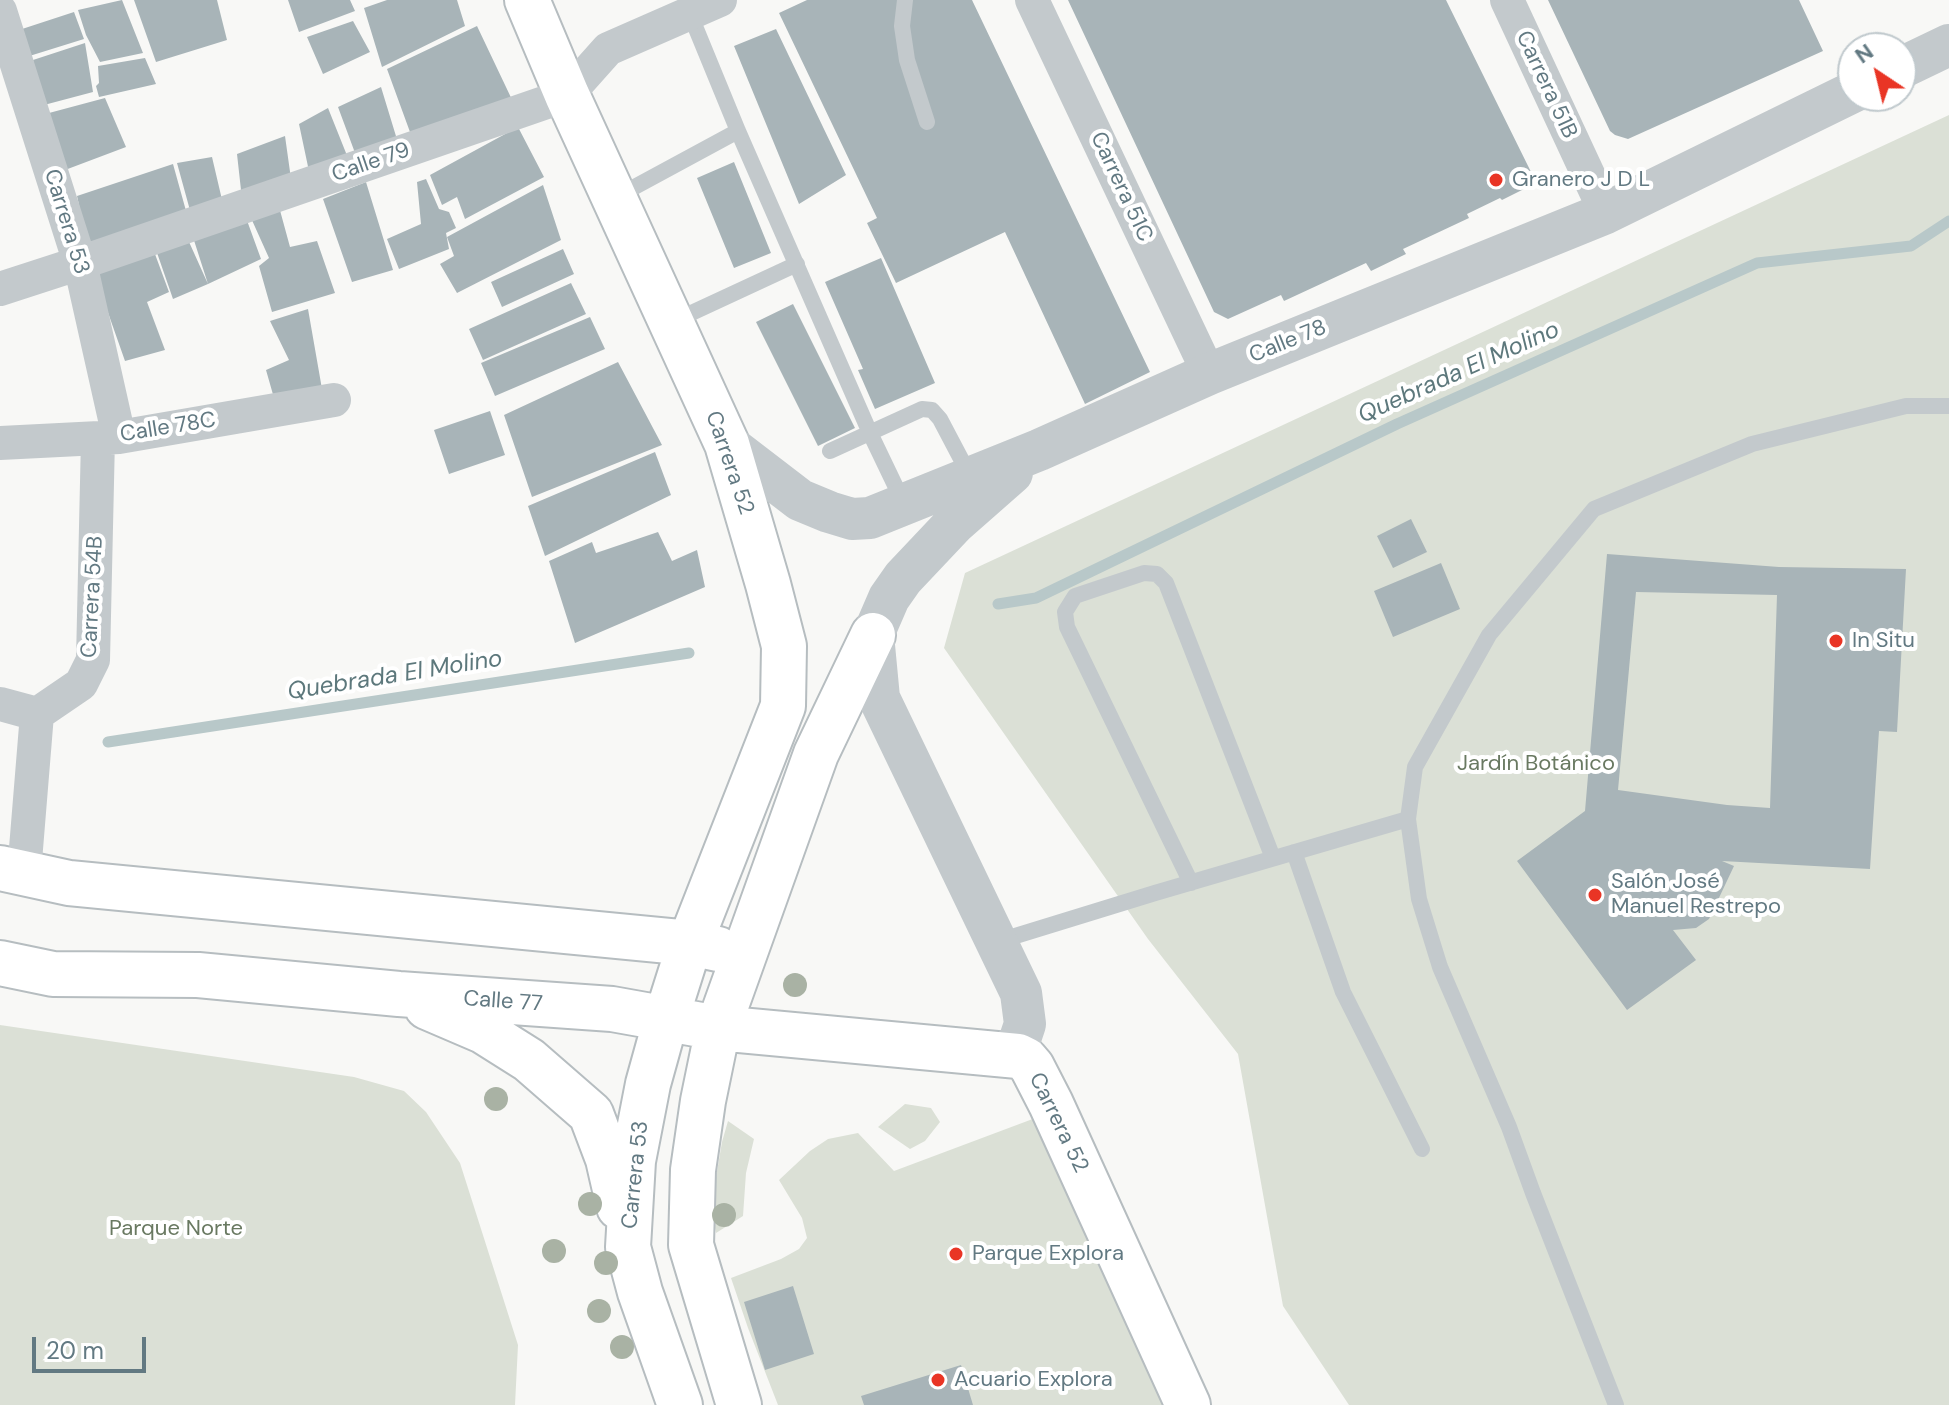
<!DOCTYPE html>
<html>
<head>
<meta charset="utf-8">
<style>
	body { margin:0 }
	#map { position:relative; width:1949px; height:1405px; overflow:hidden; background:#f8f8f6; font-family:"DM Sans",sans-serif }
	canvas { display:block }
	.north { position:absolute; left:1837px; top:32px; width:80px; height:80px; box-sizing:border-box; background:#fff; border:2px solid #c0c9cd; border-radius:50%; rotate:325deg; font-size:22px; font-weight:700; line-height:32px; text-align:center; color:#627982 }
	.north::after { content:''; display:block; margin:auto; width:28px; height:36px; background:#e93525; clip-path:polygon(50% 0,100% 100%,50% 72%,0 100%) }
	.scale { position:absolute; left:32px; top:1337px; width:114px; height:36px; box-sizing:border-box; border:4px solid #627982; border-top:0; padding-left:10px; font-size:24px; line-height:28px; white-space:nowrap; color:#627982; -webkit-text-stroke:6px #fff; paint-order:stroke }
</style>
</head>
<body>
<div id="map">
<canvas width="1949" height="1405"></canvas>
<div class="north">N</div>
<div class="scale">20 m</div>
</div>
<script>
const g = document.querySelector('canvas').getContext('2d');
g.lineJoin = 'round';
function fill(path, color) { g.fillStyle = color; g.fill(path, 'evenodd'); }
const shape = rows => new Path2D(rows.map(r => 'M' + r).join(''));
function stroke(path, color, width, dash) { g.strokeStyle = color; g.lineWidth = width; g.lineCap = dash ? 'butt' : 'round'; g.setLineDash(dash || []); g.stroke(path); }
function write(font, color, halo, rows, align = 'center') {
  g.font = font + ' "DM Sans",sans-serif'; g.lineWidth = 8; g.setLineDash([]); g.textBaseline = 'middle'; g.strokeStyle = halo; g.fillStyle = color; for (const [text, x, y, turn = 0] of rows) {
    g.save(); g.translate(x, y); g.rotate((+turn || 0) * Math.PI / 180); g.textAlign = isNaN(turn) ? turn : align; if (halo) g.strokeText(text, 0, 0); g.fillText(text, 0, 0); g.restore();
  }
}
fill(shape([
	[1949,115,1949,1405,1349,1405,1283,1306,1238,1054,1148,939,944,648,965,573],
	[0,1025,354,1077,404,1091,426,1112,460,1163,518,1345,515,1405,0,1405],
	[905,1104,931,1108,940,1122,925,1141,910,1149,878,1127],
	[1054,1111,1190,1405,778,1405,748,1328,731,1278,781,1259,799,1249,807,1238,802,1218,779,1180,810,1151,828,1139,858,1133,894,1171],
	[728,1121,754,1139,746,1173,743,1216,716,1233,711,1207,722,1142]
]), '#dbe0d6');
stroke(shape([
	[998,604,1036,598,1397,424,1757,263,1911,246,1949,221],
	[108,742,689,653]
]), '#b8c8c9', 11);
fill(shape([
	[122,0,143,53,100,62,86,35,78,10],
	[134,0,217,0,227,40,156,62],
	[288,0,350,0,355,11,299,32],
	[387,0,457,0,465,26,382,67,364,8],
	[807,0,972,0,1150,372,1085,404,1005,232,896,283,867,223,877,218,779,13],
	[1068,0,1446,0,1533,176,1530,186,1502,200,1500,198,1467,214,1469,218,1403,249,1406,254,1371,271,1366,263,1284,301,1281,295,1228,319,1214,312],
	[1548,0,1799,0,1823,51,1628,139,1615,135,1610,131],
	[74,12,84,39,23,58,19,30],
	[353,21,370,52,323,74,307,37],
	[477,26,515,106,414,143,387,69],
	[776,29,846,175,799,204,734,46],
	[85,43,93,92,44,105,33,60],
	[145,58,156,84,99,97,96,86,99,83,98,66],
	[381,87,399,146,358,161,338,107],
	[105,98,126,147,65,170,49,113],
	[328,108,350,163,310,176,299,124],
	[518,127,544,177,465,219,457,197,442,205,430,175],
	[285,136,292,186,242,199,237,154],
	[212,157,223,204,191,214,177,163],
	[734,162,771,253,734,268,697,178],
	[173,164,188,218,90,255,77,196],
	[426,179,439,209,449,212,456,228,446,233,449,249,399,269,387,239,421,224,417,182],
	[366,182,393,270,352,282,323,199],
	[543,185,561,240,457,293,440,264,454,256,447,237],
	[278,203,290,247,317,241,335,293,272,312,259,266,269,258,251,218],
	[245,215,261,259,208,284,173,299,155,247,185,233,208,284,191,231],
	[152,246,169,292,147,302,165,350,125,361,93,270],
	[563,249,574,274,502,307,491,282],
	[881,258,935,383,875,409,858,370,863,369,825,282],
	[571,283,586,314,483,360,469,329],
	[793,304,855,428,818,446,756,322],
	[308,309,322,389,276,405,266,370,289,360,270,321],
	[590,317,605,349,495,396,481,363],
	[618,362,662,445,532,497,504,415],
	[490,411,505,455,449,474,434,430],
	[655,452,671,495,545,556,528,506],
	[1411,519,1427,552,1393,568,1377,536],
	[658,532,672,561,697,550,705,587,575,643,549,561,592,542,596,553],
	[1607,554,1779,567,1906,569,1897,732,1879,731,1870,869,1722,861,1734,866,1709,919,1696,928,1673,930,1696,960,1627,1010,1517,861,1585,811],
	[1636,592,1777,595,1770,808,1727,805,1618,790],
	[1441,563,1460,609,1393,637,1374,591],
	[793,1286,814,1354,765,1370,744,1302],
	[961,1365,973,1405,864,1405,861,1396]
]), '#a8b4b8');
const secondary = shape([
	[527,0,567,95,727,444,768,584,784,646,783,706,690,943,666,1019,648,1084,633,1161,628,1247,640,1292,680,1405],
	[0,868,69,883,690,943,718,949],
	[0,963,53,974,198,975,399,994,612,1009,718,1028,1018,1056,1026,1060,1032,1067,1051,1104,1188,1405],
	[427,1007,483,1031,529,1060,591,1114,608,1159,619,1207],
	[739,1405,691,1245,693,1170,703,1101,718,1028,816,754,873,635]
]);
stroke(secondary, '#b6bdc0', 48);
stroke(shape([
	[905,0,902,26,907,60,927,122],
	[690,14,738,131,870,433,904,504],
	[616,197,738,131],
	[672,322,797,264],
	[830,451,922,409,932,410,940,419,970,476],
	[1294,852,1343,992,1422,1149],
	[1191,883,1067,627,1065,612,1075,596,1144,573,1157,574,1166,583,1273,858],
	[999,941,1155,893,1408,819],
	[1616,1405,1533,1193,1509,1127,1440,967,1419,899,1408,819,1415,767,1489,635,1594,509,1752,444,1906,406,1949,406]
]), '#c3c9cc', 16);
stroke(shape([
	[1032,0,1209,374],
	[1507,0,1606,213],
	[0,11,80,263,119,437],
	[0,289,80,263,567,95,608,49,720,0],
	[0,443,119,437,334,400],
	[0,704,37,714],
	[37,714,81,684,93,660,98,438],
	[24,873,37,714]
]), '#c3c9cc', 34);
stroke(shape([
	[1901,68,1949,45],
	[727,444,800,500,829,512,852,519,870,518,1039,450,1209,374,1606,213,1853,92],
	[1006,1054,1019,1042,1025,1024,1021,993,879,698,873,635,889,598,903,578,954,524,1012,473]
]), '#c3c9cc', 42);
stroke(secondary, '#fff', 44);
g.fillStyle = '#a9b2a4';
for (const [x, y] of [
	[795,985],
	[496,1099],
	[590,1204],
	[724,1215],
	[554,1251],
	[606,1263],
	[599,1311],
	[622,1347]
]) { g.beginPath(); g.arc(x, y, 12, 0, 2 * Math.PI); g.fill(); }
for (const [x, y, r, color] of [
	[1496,180,8,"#e93525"],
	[1836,641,8,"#e93525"],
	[1595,895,8,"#e93525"],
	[956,1254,8,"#e93525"],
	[938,1380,8,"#e93525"]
]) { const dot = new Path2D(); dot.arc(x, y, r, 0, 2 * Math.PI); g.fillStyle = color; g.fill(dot); stroke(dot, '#fff', 3); }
write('22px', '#627982', '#fff', [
	["Carrera 51B",1546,85,65],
	["Calle 79",371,163,-19],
	["Carrera 51C",1121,187,65],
	["Carrera 53",66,222,73],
	["Calle 78",1288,342,-22],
	["Calle 78C",168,428,-9],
	["Carrera 52",729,463,71],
	["Carrera 54B",93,597,-87],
	["Calle 77",503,1002,4],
	["Carrera 52",1058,1123,64],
	["Carrera 53",636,1175,-84]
]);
write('22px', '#627982', '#fff', [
	["Granero J D L",1512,180],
	["In Situ",1852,641],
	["Salón José",1611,882],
	["Manuel Restrepo",1611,907],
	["Parque Explora",972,1254],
	["Acuario Explora",954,1380]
], 'left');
write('22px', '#697961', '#fff', [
	["Jardín Botánico",1536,764],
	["Parque Norte",176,1229]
]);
write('italic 24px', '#5d787c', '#fff', [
	["Quebrada El Molino",1459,373,-24],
	["Quebrada El Molino",395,676,-9]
]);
</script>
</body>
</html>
